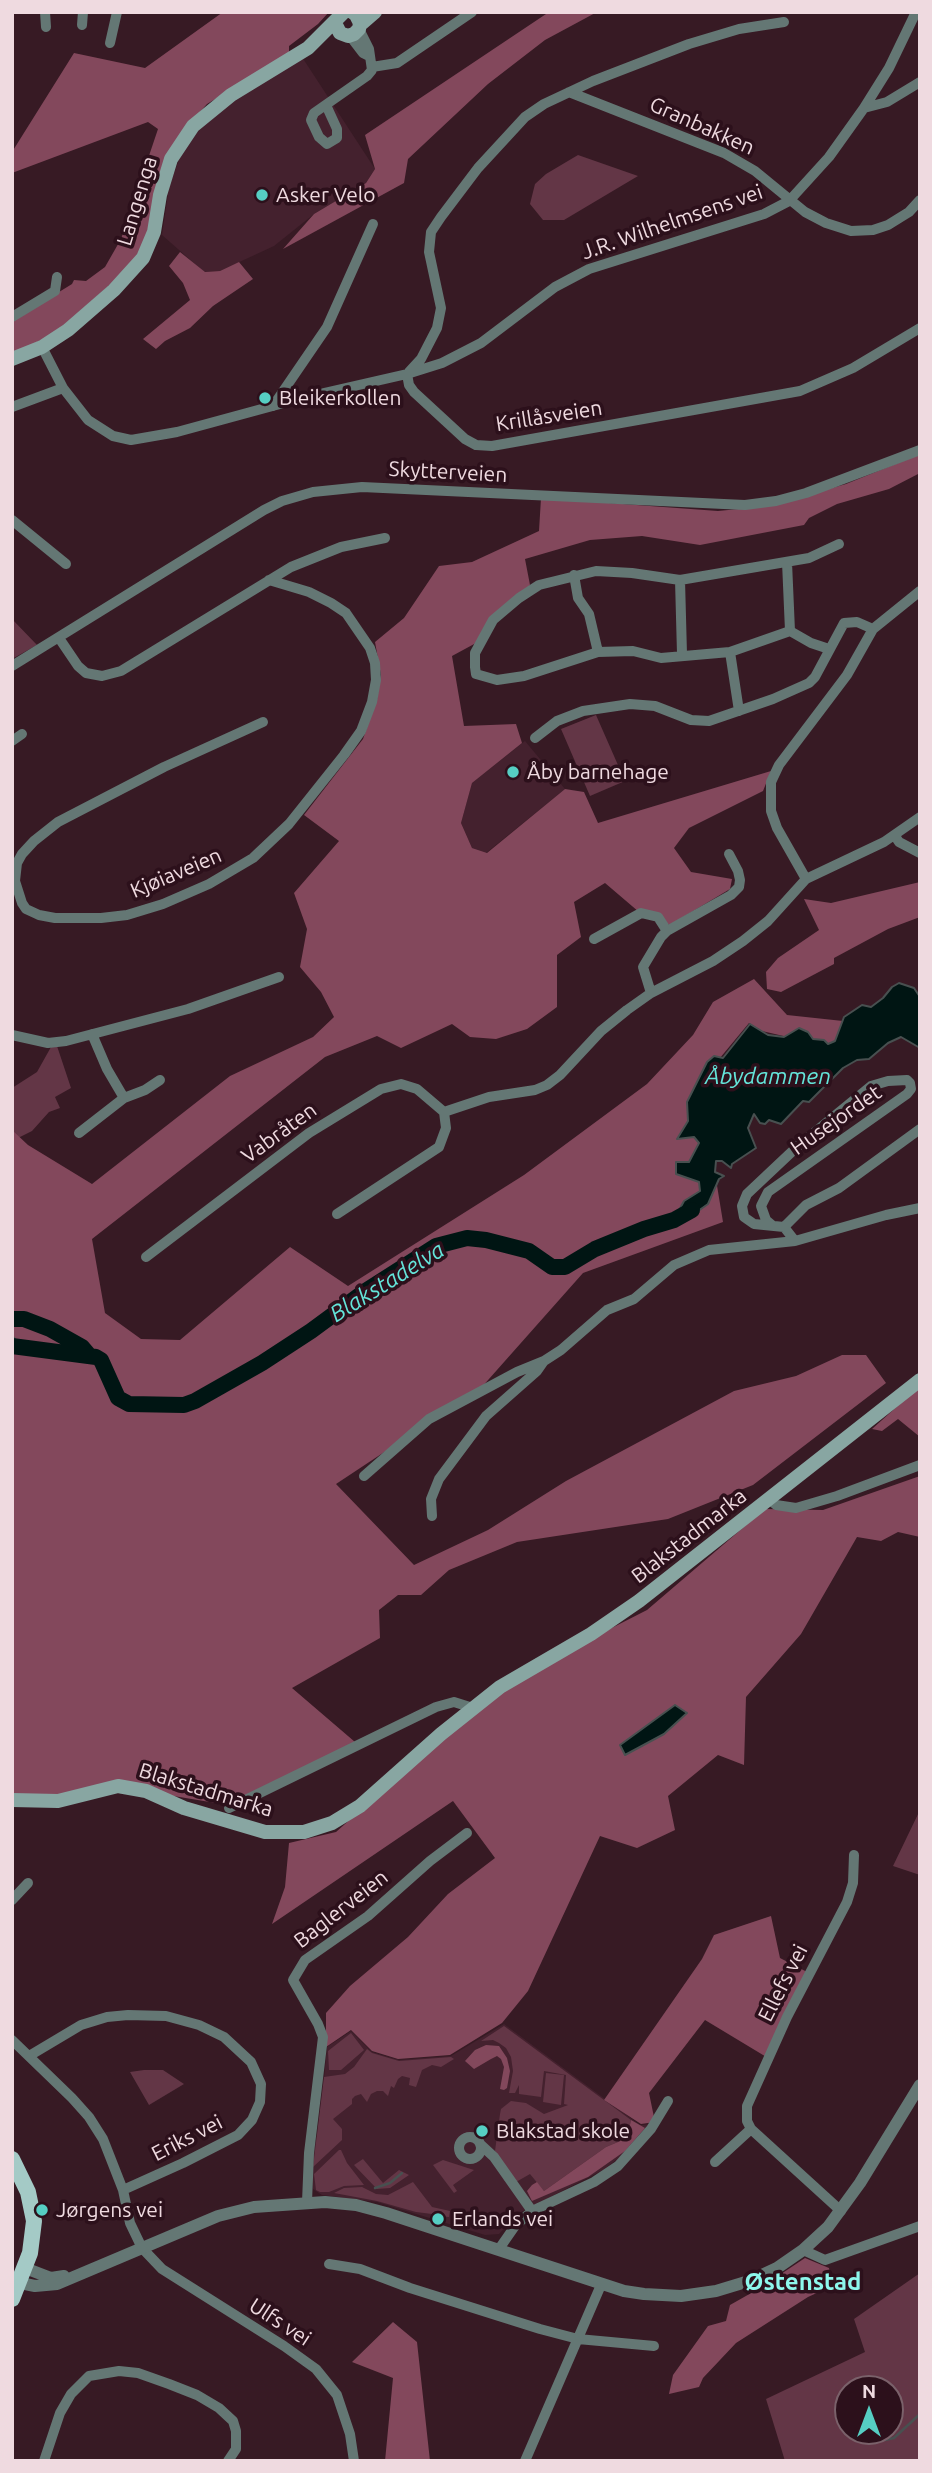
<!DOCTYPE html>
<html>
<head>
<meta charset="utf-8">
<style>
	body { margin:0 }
	#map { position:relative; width:932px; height:2473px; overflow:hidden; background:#371a24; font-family:Ubuntu,sans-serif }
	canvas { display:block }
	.frame { position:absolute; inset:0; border:14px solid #efdae0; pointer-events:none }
	.north { position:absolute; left:834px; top:2375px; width:70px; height:70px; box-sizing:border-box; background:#2c101b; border:2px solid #7a616a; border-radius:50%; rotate:0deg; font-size:19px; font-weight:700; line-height:28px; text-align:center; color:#efdae0 }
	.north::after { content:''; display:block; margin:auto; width:24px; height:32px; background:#56cec3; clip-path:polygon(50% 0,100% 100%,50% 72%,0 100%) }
</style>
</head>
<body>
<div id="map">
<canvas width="932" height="2473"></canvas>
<div class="frame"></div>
<div class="north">N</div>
</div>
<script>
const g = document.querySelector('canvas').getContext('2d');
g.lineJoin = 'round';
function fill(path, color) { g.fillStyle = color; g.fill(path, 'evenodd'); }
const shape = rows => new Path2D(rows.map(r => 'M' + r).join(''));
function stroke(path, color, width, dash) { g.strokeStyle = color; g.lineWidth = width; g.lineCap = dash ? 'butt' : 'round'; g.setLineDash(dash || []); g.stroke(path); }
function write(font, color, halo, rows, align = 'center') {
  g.font = font + ' Ubuntu,sans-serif'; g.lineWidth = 7; g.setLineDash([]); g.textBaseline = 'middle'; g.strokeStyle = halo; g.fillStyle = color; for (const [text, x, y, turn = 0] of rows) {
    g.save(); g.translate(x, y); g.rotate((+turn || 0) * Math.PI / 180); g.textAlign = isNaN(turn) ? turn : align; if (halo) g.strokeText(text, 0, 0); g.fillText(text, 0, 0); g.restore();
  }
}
fill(shape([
	[302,57,375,169,366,183,314,214,274,246,220,271,204,272,162,235,169,187,182,151,196,131,224,106],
	[525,741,565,789,486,853,472,848,461,823,472,783],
	[504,2024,640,2125,652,2124,624,2154,603,2170,519,2213,499,2234,485,2235,377,2202,322,2195,313,2189,311,2162,320,2122,327,2047,351,2031,372,2052,399,2060,451,2056]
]), '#44212e');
fill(shape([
	[578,155,638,176,564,220,543,220,530,204,535,184,546,174],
	[12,619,37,645,12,659],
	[596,715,625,781,590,796,561,729],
	[57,1046,71,1088,55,1097,60,1108,49,1112,32,1131,12,1141,12,1088,37,1072,51,1047],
	[920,1810,920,1875,893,1866],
	[504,2026,631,2120,629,2129,618,2142,606,2147,544,2191,530,2174,516,2182,495,2151,500,2114,501,2109,511,2101,526,2103,544,2114,568,2105,564,2104,566,2075,544,2071,541,2097,519,2094,519,2085,515,2093,509,2093,513,2071,511,2057,506,2048,499,2043,493,2040,481,2041],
	[351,2033,364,2050,341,2070,329,2070,328,2051],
	[367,2049,372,2053,399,2061,451,2057,454,2059,441,2067,432,2065,422,2070,416,2087,409,2085,410,2078,402,2076,398,2079,394,2088,391,2086,388,2096,383,2091,377,2091,371,2094,367,2102,361,2094,355,2096,352,2099,352,2104,333,2119,342,2129,342,2140,313,2167,324,2077,345,2074,354,2067],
	[144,2070,163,2070,184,2084,149,2105,130,2072],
	[546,2073,564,2075,561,2105,543,2102],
	[339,2150,341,2150,347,2163,364,2185,344,2186,329,2192,320,2192,316,2190,314,2174],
	[363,2159,383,2183,399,2170,409,2175,390,2188,377,2189,354,2165],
	[443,2160,474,2170,453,2185,457,2191,454,2193,433,2165],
	[413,2182,432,2207,450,2211,449,2217,439,2216,439,2213,435,2212,432,2214,416,2212,377,2201,334,2193,344,2188,362,2187,376,2194,388,2195],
	[920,2273,920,2461,785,2461,766,2399,865,2352,854,2319],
	[848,2389,890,2389,890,2431,848,2431]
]), '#633646');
fill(shape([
	[223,12,329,12,318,24,289,46,289,54,207,104,181,133,152,225,141,250,130,267,54,334,12,354,12,321,72,284,74,280,86,281,105,267,121,239,158,129,148,122,12,173,12,152,74,53,145,68],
	[549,12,597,12,545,40,488,84,408,159,404,183,283,249,314,214,366,183,375,169,365,135],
	[180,252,205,272,220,271,239,262,253,279,213,306,190,328,165,341,156,349,143,339,190,300,183,283,169,266],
	[920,454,920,473,889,489,837,504,809,518,804,525,700,545,642,536,590,540,525,559,530,585,476,643,452,656,464,726,516,724,522,743,472,783,461,823,472,848,487,853,565,789,584,792,598,823,771,771,763,791,689,828,674,848,691,872,732,879,730,889,670,925,639,912,605,883,574,902,581,937,557,955,557,1007,527,1029,496,1039,470,1037,452,1024,401,1048,377,1036,325,1057,92,1239,105,1313,141,1339,180,1340,290,1247,348,1286,524,1175,647,1084,693,1035,713,1002,754,979,787,1015,843,1021,839,1049,762,1031,749,1023,700,1082,723,1222,583,1273,481,1388,336,1484,414,1565,488,1530,566,1481,734,1391,796,1376,842,1355,866,1355,886,1383,753,1485,668,1519,517,1542,449,1570,421,1595,398,1595,379,1610,380,1638,292,1688,355,1742,228,1805,131,1789,12,1800,12,1130,28,1145,92,1184,230,1076,313,1037,334,1017,321,992,300,967,307,929,294,893,339,841,304,815,363,739,377,699,381,675,375,642,404,618,439,566,472,562,539,531,541,498,718,511,769,506,846,484],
	[920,882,920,917,888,929,834,958,834,964,781,992,767,989,766,972,778,958,819,930,804,899,831,903],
	[920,1386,920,1437,898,1419,882,1431,872,1429],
	[920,1476,920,1537,898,1532,881,1541,857,1537,801,1634,746,1697,744,1765,718,1755,668,1796,675,1830,637,1848,600,1836,528,1991,502,2023,450,2055,398,2059,372,2051,351,2030,326,2047,326,2013,350,1986,408,1937,448,1894,495,1858,453,1801,272,1924,285,1887,289,1843,336,1832,463,1719,541,1664,647,1610,765,1509,823,1510],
	[771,1916,780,1958,809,1973,768,2058,705,2020,649,2093,655,2122,641,2124,604,2100,702,1959,714,1935],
	[486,2045,499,2046,507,2058,510,2071,507,2088,504,2090,500,2089,504,2067,501,2059,497,2056,491,2059,474,2069,465,2061,475,2050],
	[631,2120,645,2128,625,2151,588,2177,532,2201,527,2191,532,2185,537,2182,544,2191,606,2147,618,2142,629,2129],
	[805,2258,829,2268,832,2286,808,2297,736,2343,703,2378,699,2387,669,2394,673,2375,708,2326,726,2321,730,2305,760,2288],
	[393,2322,417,2342,430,2461,385,2461,393,2378,352,2362]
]), '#83485c');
const water = shape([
	[899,983,914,988,920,997,920,1048,901,1037,888,1043,869,1059,857,1060,843,1068,809,1102,803,1101,781,1124,769,1120,765,1124,760,1123,754,1114,748,1128,756,1148,732,1164,731,1168,722,1161,716,1161,715,1172,724,1176,719,1179,708,1204,684,1221,669,1218,677,1214,684,1201,700,1191,699,1182,676,1174,676,1162,689,1162,699,1143,694,1137,677,1139,688,1121,687,1102,707,1062,714,1056,723,1058,750,1024,768,1035,784,1037,799,1028,808,1032,813,1039,824,1040,828,1044,835,1041,844,1017,862,1005,871,1007,883,998,892,987,899,983],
	[675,1705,687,1713,664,1734,625,1755,620,1745,675,1705]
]);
fill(water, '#001513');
stroke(water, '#485050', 2);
stroke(shape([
	[12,1336,21,1346],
	[375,2188,390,2183,402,2173],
	[885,2440,894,2438,920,2414]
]), '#485050', 2.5);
stroke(shape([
	[12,1319,24,1319,50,1329,82,1347,88,1354],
	[12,1346,96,1357,101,1360,118,1398,129,1404,184,1405,195,1401,262,1363,311,1331,364,1292,436,1246,467,1238,486,1240,529,1251,552,1267,565,1267,595,1249,644,1229,674,1220,692,1210]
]), '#001513', 16);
stroke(shape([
	[45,12,46,27],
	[82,25,83,12],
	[350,36,363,53,369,56],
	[110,43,117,12],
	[372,67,397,63,472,12],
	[569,92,724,153,755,171,805,212,826,223,851,231,873,230,888,225,909,212,920,200],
	[326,105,337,129,337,138,327,144,319,137,311,120,314,113,367,76,372,70,369,49,359,29],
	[864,108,887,102,920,82],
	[12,317,55,291,57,277],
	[42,347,63,388,88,420,113,436,131,440,177,432,302,398,407,374,442,363,481,343,555,287,589,269,764,214,789,201,829,157,864,108,889,68,916,12],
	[409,372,421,359,437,328,441,308,429,252,431,232,441,217,478,168,525,117,544,104,593,81,689,44,739,29,784,22],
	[407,374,409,385,414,392,465,439,476,445,492,446,800,391,853,368,920,328],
	[273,406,327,327,373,224],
	[12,407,63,388],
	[12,520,66,564],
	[787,562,790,631],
	[574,575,578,598,589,614,598,652],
	[680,580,682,654],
	[59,638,78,666,86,673,102,676,121,671,291,567,341,547,385,538],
	[829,649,811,643,790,631,730,652,661,658,633,651,598,652,524,676,497,680,476,674,475,667,475,653,493,620,519,598,539,585,596,571,632,573,680,580,809,558,839,544],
	[730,652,739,711],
	[12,666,264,510,282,501,313,492,362,487,745,505,776,501,806,493,920,450],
	[263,722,164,767,58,822,34,841,22,854,17,863,15,881,22,903,26,909,39,915,55,918,101,918,127,915,163,904,209,884,253,858,289,824,344,755,361,731,372,702,376,680,375,663,370,648,346,613,331,603,309,592,269,580],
	[535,738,557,721,583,711,630,704,655,706,691,720,709,721,773,699,809,683,815,677,844,623,857,622,873,629],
	[12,741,22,734],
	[895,836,899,842,920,853],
	[806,879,777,828,771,811,771,782,779,765,847,675,873,629,920,591],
	[594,939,641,913,658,917,667,931],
	[651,993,643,967,661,937,667,931,731,895,739,887,740,880,738,871,729,854],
	[92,1034,107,1069,124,1098],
	[12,1035,48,1043,66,1041,188,1009,279,977],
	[79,1133,124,1098,145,1090,160,1080],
	[337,1214,439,1147,446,1128,444,1112,489,1097,535,1090,547,1085,560,1075,601,1031,627,1010,651,993,713,961,743,941,768,921,806,879,884,842,920,817],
	[772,1225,766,1220,761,1206,768,1192,907,1094,911,1089,910,1083,907,1080,888,1081,871,1086,799,1145,747,1194,742,1206,744,1217,754,1224,784,1227,795,1241],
	[784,1227,806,1205,839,1188,920,1129],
	[146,1257,309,1133,381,1089,401,1084,417,1089,444,1112],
	[364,1476,429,1419,517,1372,544,1361],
	[770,1500,776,1505,796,1508,837,1496,920,1465],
	[432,1516,431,1499,439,1479,486,1416,537,1371,544,1361,561,1350,607,1310,634,1299,674,1265,709,1250,795,1241,886,1215,920,1208],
	[229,1808,436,1707,454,1702,473,1708],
	[12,1900,28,1883],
	[12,2040,72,2098,89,2117,103,2139,123,2190,130,2223,142,2248,162,2269,284,2346,316,2369,337,2395,350,2434,354,2461],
	[29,2056,81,2025,107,2017,128,2015,166,2016,199,2025,224,2037,251,2062,261,2084,260,2102,252,2120,238,2135,183,2163,123,2190],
	'459 2148a11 11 0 1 1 22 0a11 11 0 1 1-22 0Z',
	[480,2144,494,2157,532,2211],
	[715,2162,751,2129],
	[307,2202,309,2153,323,2037,318,2024,293,1980,305,1960,368,1916,430,1861,467,1833],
	[841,2211,751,2129,747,2121,747,2106,787,2017,847,1902,853,1883,854,1855],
	[499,2249,515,2226,532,2211,594,2182,618,2166,651,2129,668,2101],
	[803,2250,825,2260,920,2226],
	[329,2264,360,2269,410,2288,540,2329,578,2339,654,2346],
	[44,2461,60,2413,71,2394,89,2376,119,2371,138,2373,169,2384,197,2395,219,2408,233,2421,236,2431,236,2449,228,2461],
	[525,2461,601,2285]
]), '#647774', 10);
stroke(shape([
	[25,2268,51,2278,64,2276],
	[20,2283,35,2286,57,2284,218,2216,254,2207,325,2202,356,2205,386,2213,624,2291,644,2294,681,2296,716,2291,749,2281,777,2268,803,2250,828,2227,860,2183,920,2085]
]), '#647774', 12);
stroke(shape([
	[335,23,340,33,348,36,354,34,359,29,360,23,356,15,352,12],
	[360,25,375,12],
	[12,359,42,347,68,330,114,290,143,258,154,232,160,195,171,159,193,126,231,95,308,48,344,12],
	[12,1800,58,1801,118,1786,146,1791,184,1808,265,1832,304,1832,332,1823,360,1806,441,1734,500,1687,591,1634,639,1601,920,1380]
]), '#88a6a2', 14);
stroke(shape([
	[12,2159,28,2192,34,2221,30,2253,12,2299]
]), '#a4cac6', 16);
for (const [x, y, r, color] of [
	[262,195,7,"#56cec3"],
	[265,398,7,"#56cec3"],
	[513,772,7,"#56cec3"],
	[482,2131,7,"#56cec3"],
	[42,2210,7,"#56cec3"],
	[438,2219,7,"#56cec3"]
]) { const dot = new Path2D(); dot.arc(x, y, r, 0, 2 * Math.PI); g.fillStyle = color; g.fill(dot); stroke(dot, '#2c101b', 2.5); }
write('21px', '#efdae0', '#2c101b', [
	["Granbakken",702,126,24],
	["Langenga",137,201,-73],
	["J.R. Wilhelmsens vei",672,222,-19],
	["Krillåsveien",549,416,-9],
	["Skytterveien",448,472,3],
	["Kjøiaveien",176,873,-23],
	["Husejordet",836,1120,-35],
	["Vabråten",279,1133,-36],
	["Blakstadmarka",689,1536,-38],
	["Blakstadmarka",206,1790,17],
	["Baglerveien",341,1909,-38],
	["Ellefs vei",783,1983,-63],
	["Eriks vei",187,2138,-27],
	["Ulfs vei",280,2322,33]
]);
write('21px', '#efdae0', '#2c101b', [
	["Asker Velo",276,195],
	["Bleikerkollen",279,398],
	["Åby barnehage",527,772],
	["Blakstad skole",496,2131],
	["Jørgens vei",56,2210],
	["Erlands vei",452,2219]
], 'left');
write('italic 23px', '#64e5da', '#2c101b', [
	["Åbydammen",768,1076],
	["Blakstadelva",387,1282,-32]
]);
write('bold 24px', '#8df7ec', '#2c101b', [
	["Østenstad",803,2282]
]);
</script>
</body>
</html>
